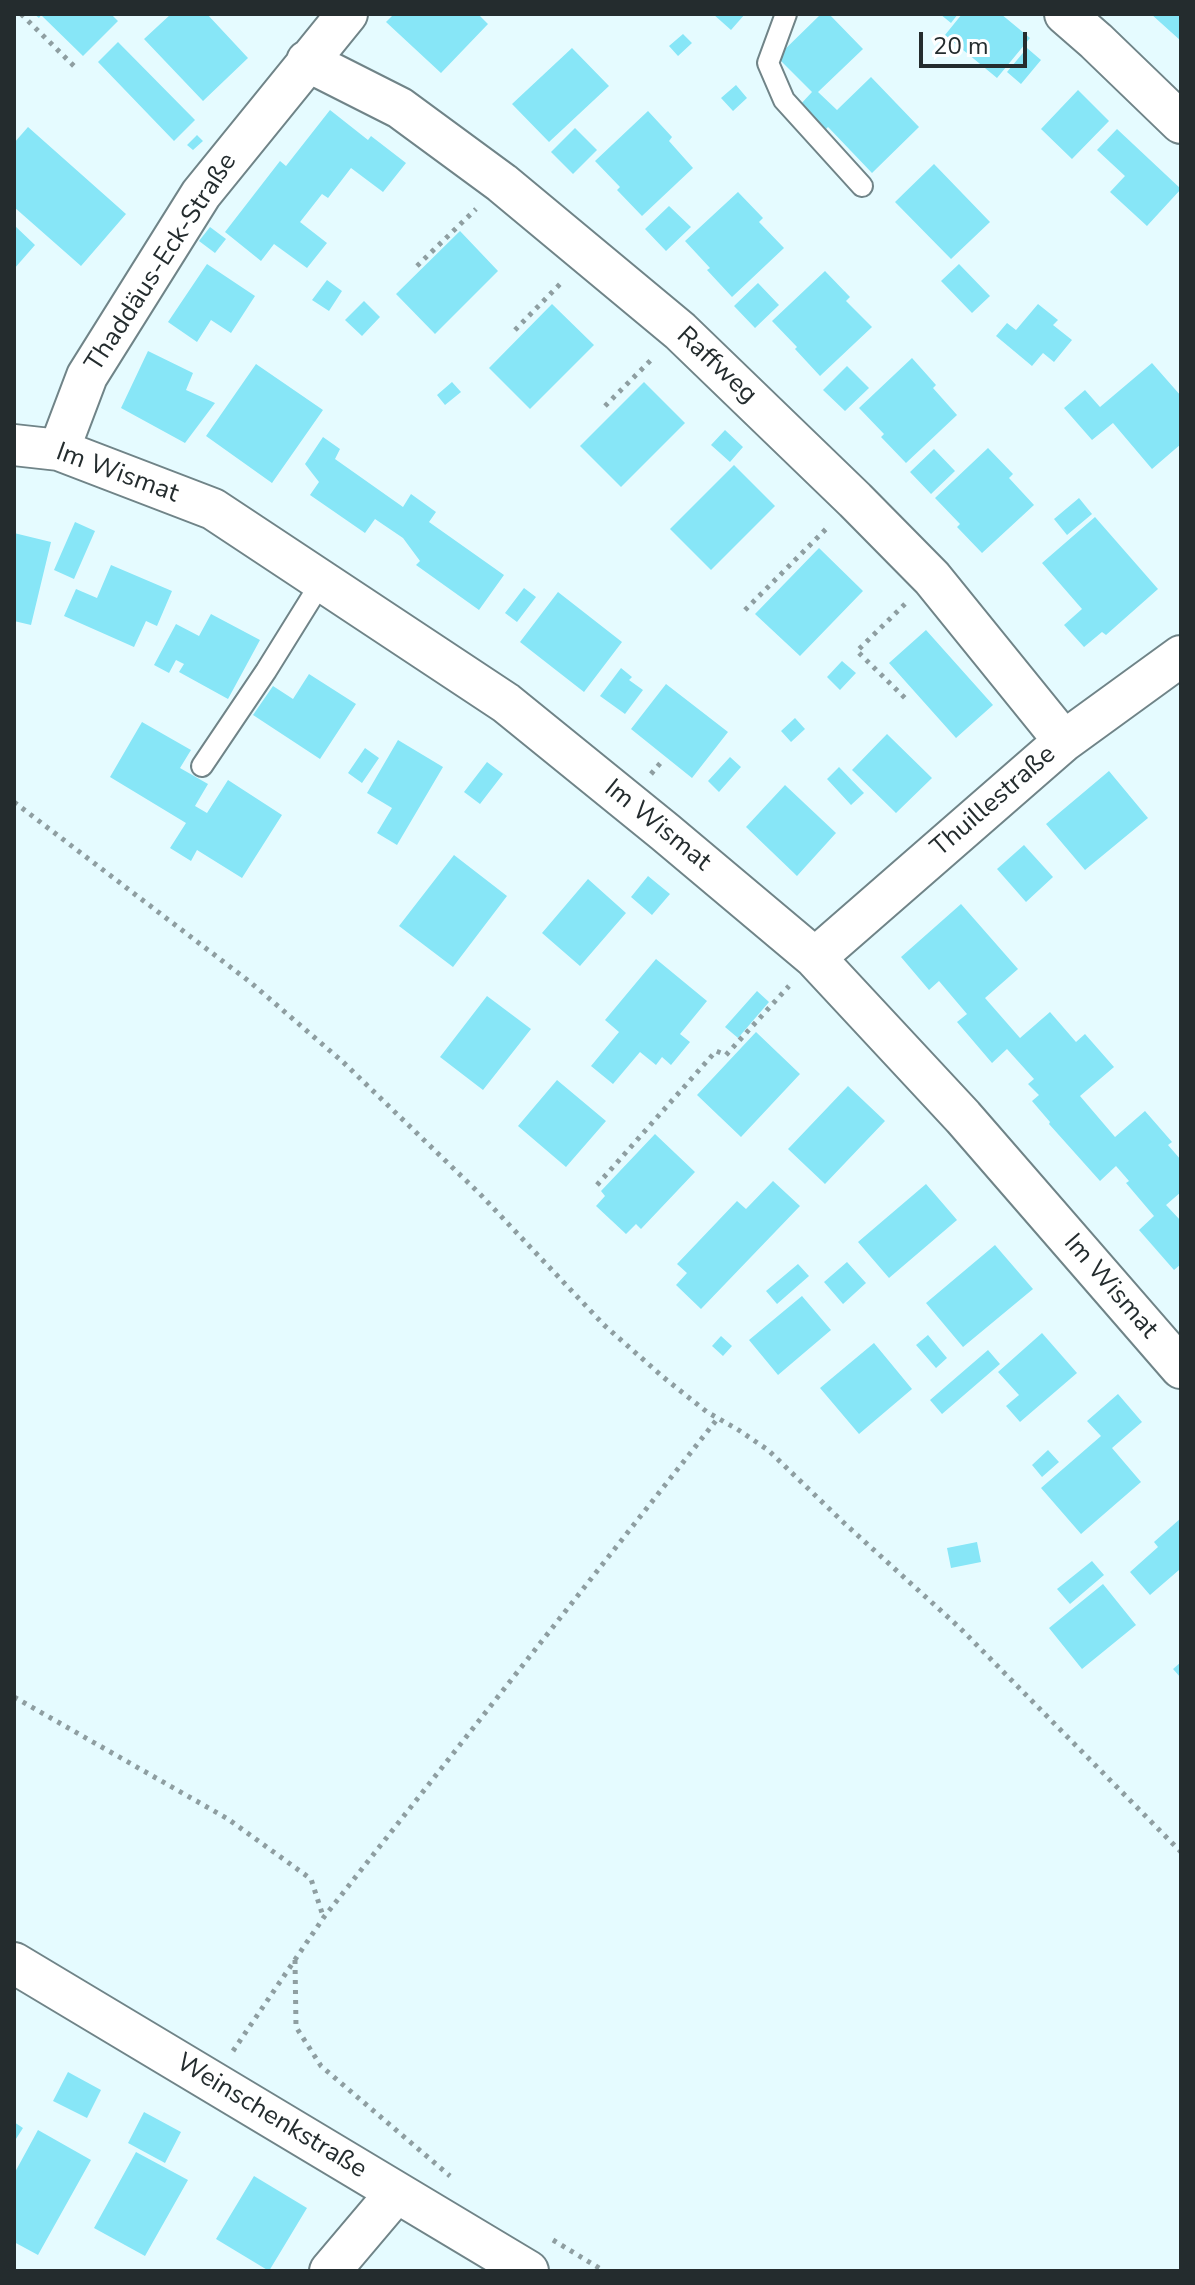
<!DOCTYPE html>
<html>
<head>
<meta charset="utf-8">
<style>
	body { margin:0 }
	#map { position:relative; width:1195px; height:2285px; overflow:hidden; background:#e5fbff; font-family:"Nunito Sans",sans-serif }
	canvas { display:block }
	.frame { position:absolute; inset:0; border:16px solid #242c2e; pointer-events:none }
	.scale { position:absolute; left:919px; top:32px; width:108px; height:36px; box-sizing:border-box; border:4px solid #242c2e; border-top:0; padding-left:10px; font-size:24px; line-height:28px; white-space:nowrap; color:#242c2e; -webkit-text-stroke:6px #fff; paint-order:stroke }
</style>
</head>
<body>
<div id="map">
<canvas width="1195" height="2285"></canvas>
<div class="frame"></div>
<div class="scale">20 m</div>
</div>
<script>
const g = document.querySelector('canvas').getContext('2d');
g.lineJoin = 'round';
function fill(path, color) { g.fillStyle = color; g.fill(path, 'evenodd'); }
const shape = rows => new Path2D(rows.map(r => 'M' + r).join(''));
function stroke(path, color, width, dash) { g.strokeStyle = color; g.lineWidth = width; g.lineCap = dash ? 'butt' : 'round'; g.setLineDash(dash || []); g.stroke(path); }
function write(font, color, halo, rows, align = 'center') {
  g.font = font + ' "Nunito Sans",sans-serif'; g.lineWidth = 8; g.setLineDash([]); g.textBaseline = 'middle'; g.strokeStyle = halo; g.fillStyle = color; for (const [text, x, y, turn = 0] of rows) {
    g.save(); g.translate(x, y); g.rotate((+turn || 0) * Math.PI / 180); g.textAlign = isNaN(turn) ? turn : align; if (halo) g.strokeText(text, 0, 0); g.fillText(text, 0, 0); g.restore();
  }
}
fill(shape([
	[34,14,111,14,118,21,83,56,41,15,39,18],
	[171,14,207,14,248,58,203,101,144,39],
	[394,14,478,14,488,24,441,73,386,22],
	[713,14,745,14,731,30],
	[821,14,829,14,863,49,818,92,837,110,871,77,919,127,872,173,828,127,823,132,798,107,812,92,777,57],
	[940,14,958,14,951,23],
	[962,14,1001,14,1030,38,997,78,945,35],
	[1151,14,1181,14,1181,41],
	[683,34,692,43,678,56,669,46],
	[118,42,195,120,174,141,98,62],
	[572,48,609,86,549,142,512,104],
	[1027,48,1041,60,1021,84,1007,72],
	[736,85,747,98,733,111,721,98],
	[1078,90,1109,121,1072,159,1041,129],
	[330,110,368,140,371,136,406,163,383,192,351,168,328,198,322,194,300,222,327,243,307,268,274,244,261,261,225,232,280,161,286,166],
	[648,111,672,137,669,141,693,168,642,216,617,190,620,187,595,161],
	[28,127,126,214,81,266,14,207,14,143],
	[575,128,597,150,573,174,551,152],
	[1117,129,1181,189,1147,226,1110,192,1125,176,1097,150],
	[197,135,203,141,193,150,187,145],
	[934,164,990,222,951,259,895,202],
	[738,192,763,218,759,222,784,248,732,297,707,270,710,268,685,241],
	[669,206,691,227,666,251,645,229],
	[14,225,35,245,14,269],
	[210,227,226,239,215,253,199,241],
	[460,231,498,271,435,334,396,294],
	[207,264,255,296,231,333,211,320,197,342,168,322],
	[959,264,990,296,972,313,941,281],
	[825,271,850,297,846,301,872,327,820,376,795,349,797,347,772,321],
	[327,280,342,291,329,311,312,300],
	[758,283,779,305,755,328,734,306],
	[364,301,380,317,362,336,345,320],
	[552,304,594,345,530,409,489,368],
	[1038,304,1058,320,1053,325,1072,340,1054,362,1043,353,1032,366,996,336,1007,323,1016,330],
	[148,351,193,373,186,390,215,403,185,443,121,408],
	[912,358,936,385,933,388,957,415,906,463,881,437,884,434,859,408],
	[1152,363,1181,396,1181,444,1152,469,1113,423,1092,440,1064,408,1085,390,1100,407],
	[256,364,323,410,272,483,206,436],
	[847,366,869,388,845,411,823,390],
	[452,382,461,392,445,405,437,395],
	[644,382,685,423,621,487,580,446],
	[725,430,743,447,730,462,711,445],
	[323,437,340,449,335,459,403,507,411,494,436,512,429,522,504,575,479,610,416,565,420,561,403,538,375,519,365,533,310,495,319,482,305,464],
	[988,448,1013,474,1009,478,1034,505,982,553,957,527,960,524,935,498],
	[934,449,955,471,931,494,910,472],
	[734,465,775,506,711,570,670,529],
	[1079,498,1092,514,1067,535,1054,519],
	[1095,517,1158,589,1106,635,1102,632,1084,647,1064,625,1082,609,1042,563],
	[75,522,95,531,74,579,54,570],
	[14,533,51,542,31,625,14,621],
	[819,548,863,591,800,656,755,614],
	[111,565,172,591,157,626,146,621,134,647,64,616,76,589,97,598],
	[524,588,536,597,517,622,505,613],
	[558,592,622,642,584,692,520,642],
	[211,614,260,640,228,699,179,672,184,664,176,660,169,673,154,665,176,624,199,636],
	[926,630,993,705,956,738,889,663],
	[842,661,856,673,840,690,827,677],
	[621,668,632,677,629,680,643,690,625,714,600,696],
	[309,674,356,704,320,759,253,715,273,686,293,699],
	[666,684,728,732,692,778,631,729],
	[795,718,805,729,791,742,781,731],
	[142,722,191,750,180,768,208,784,195,806,207,813,228,780,282,815,242,878,197,850,191,861,170,848,186,823,110,777],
	[887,734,932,778,896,813,852,770],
	[398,740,443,767,397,845,377,833,392,808,367,793],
	[365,748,379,758,362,783,348,773],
	[730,757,741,767,719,792,708,781],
	[487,762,503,774,480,804,464,792],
	[839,767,864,793,851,805,827,779],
	[1109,771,1148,818,1085,870,1046,824],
	[785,785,836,833,797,876,746,827],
	[1024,845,1053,877,1026,902,997,869],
	[454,855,507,896,453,967,399,926],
	[648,876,670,894,652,915,631,897],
	[588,879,626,913,580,966,542,933],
	[961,904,1018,969,985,998,1020,1038,1050,1012,1076,1042,1085,1034,1114,1067,1080,1096,1115,1137,1145,1111,1172,1142,1168,1145,1181,1160,1181,1192,1166,1205,1181,1221,1181,1264,1174,1270,1139,1230,1154,1216,1126,1183,1129,1181,1116,1166,1100,1181,1049,1124,1050,1122,1032,1101,1039,1095,1028,1084,1034,1079,1007,1049,992,1063,957,1022,967,1014,939,981,929,990,901,957],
	[656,959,707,1001,680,1034,690,1042,671,1065,662,1057,656,1065,640,1052,613,1084,591,1066,619,1032,605,1020],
	[757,991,769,1002,738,1038,725,1027],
	[487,996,531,1029,483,1090,440,1057],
	[756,1032,800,1074,741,1137,697,1095],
	[557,1080,606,1121,566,1167,518,1126],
	[848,1086,885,1121,825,1184,788,1149],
	[655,1134,695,1172,641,1229,636,1224,626,1234,596,1206,605,1196,601,1191],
	[773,1181,800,1206,701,1309,676,1285,687,1273,677,1264,737,1201,746,1209],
	[926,1184,957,1220,889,1278,858,1242],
	[995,1245,1033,1289,963,1347,926,1303],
	[847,1262,866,1283,843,1304,824,1282],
	[798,1264,809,1276,777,1304,766,1291],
	[802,1296,831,1330,778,1375,749,1340],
	[1042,1333,1077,1373,1020,1422,1006,1406,1019,1395,998,1372],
	[928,1335,947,1358,936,1368,916,1345],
	[721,1336,732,1346,723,1356,712,1346],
	[874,1343,912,1389,859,1434,820,1388],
	[988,1350,1000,1364,942,1414,930,1400],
	[1118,1394,1142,1422,1112,1448,1141,1482,1081,1534,1041,1488,1101,1436,1087,1421],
	[1048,1450,1059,1462,1042,1477,1032,1465],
	[1181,1518,1181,1573,1179,1570,1150,1595,1130,1572,1158,1547,1154,1542],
	[977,1542,981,1562,951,1568,947,1548],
	[1092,1561,1104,1575,1070,1604,1057,1589],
	[1103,1584,1136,1625,1082,1669,1049,1628],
	[1181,1662,1181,1678,1173,1669],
	[68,2072,101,2090,87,2118,53,2101],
	[144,2112,181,2132,165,2163,128,2143],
	[14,2122,23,2128,14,2142],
	[38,2130,91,2160,38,2255,14,2242,14,2174],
	[136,2152,188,2180,145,2256,94,2228],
	[254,2176,307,2208,269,2271,216,2239]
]), '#87e6f7');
const lane = shape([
	[786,14,768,63,784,100,862,186],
	[202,766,266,671,322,581]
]);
const street = shape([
	[1065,14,1096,41,1181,123],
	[307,61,400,108,502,183,680,331,855,500,932,578,1064,741],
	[14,445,59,450,213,509,506,703,665,832,815,958,963,1117,1181,1368],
	[59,450,87,376,201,194,347,14],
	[815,958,1064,741,1181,656],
	[14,1963,528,2271],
	[330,2271,396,2193]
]);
stroke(lane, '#708488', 24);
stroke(street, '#708488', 44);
stroke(shape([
	[21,14,78,70],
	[417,266,476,209],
	[515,330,562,282],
	[605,406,654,357],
	[905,604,857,651,907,700],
	[745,610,829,526],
	[651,774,663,760],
	[14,802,250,982,343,1062,480,1194,604,1325,663,1377,707,1412,737,1429,768,1450,843,1522,960,1628,1181,1852],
	[597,1185,716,1051,726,1055,789,986],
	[14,1697,228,1819,311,1879,323,1916],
	[295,1960,296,2027,321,2066,450,2176],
	[233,2051,324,1917,718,1418],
	[553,2240,604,2271]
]), '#8e9ea1', 5, [4, 6]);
stroke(lane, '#fff', 20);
stroke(street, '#fff', 40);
write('26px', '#242c2e', '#fff', [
	["Thaddäus-Eck-Straße",162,263,-57],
	["Raffweg",716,366,43],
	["Im Wismat",117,474,20],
	["Thuillestraße",994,802,-41],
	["Im Wismat",657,826,39],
	["Im Wismat",1110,1287,49],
	["Weinschenkstraße",271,2117,31]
]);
</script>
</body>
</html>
